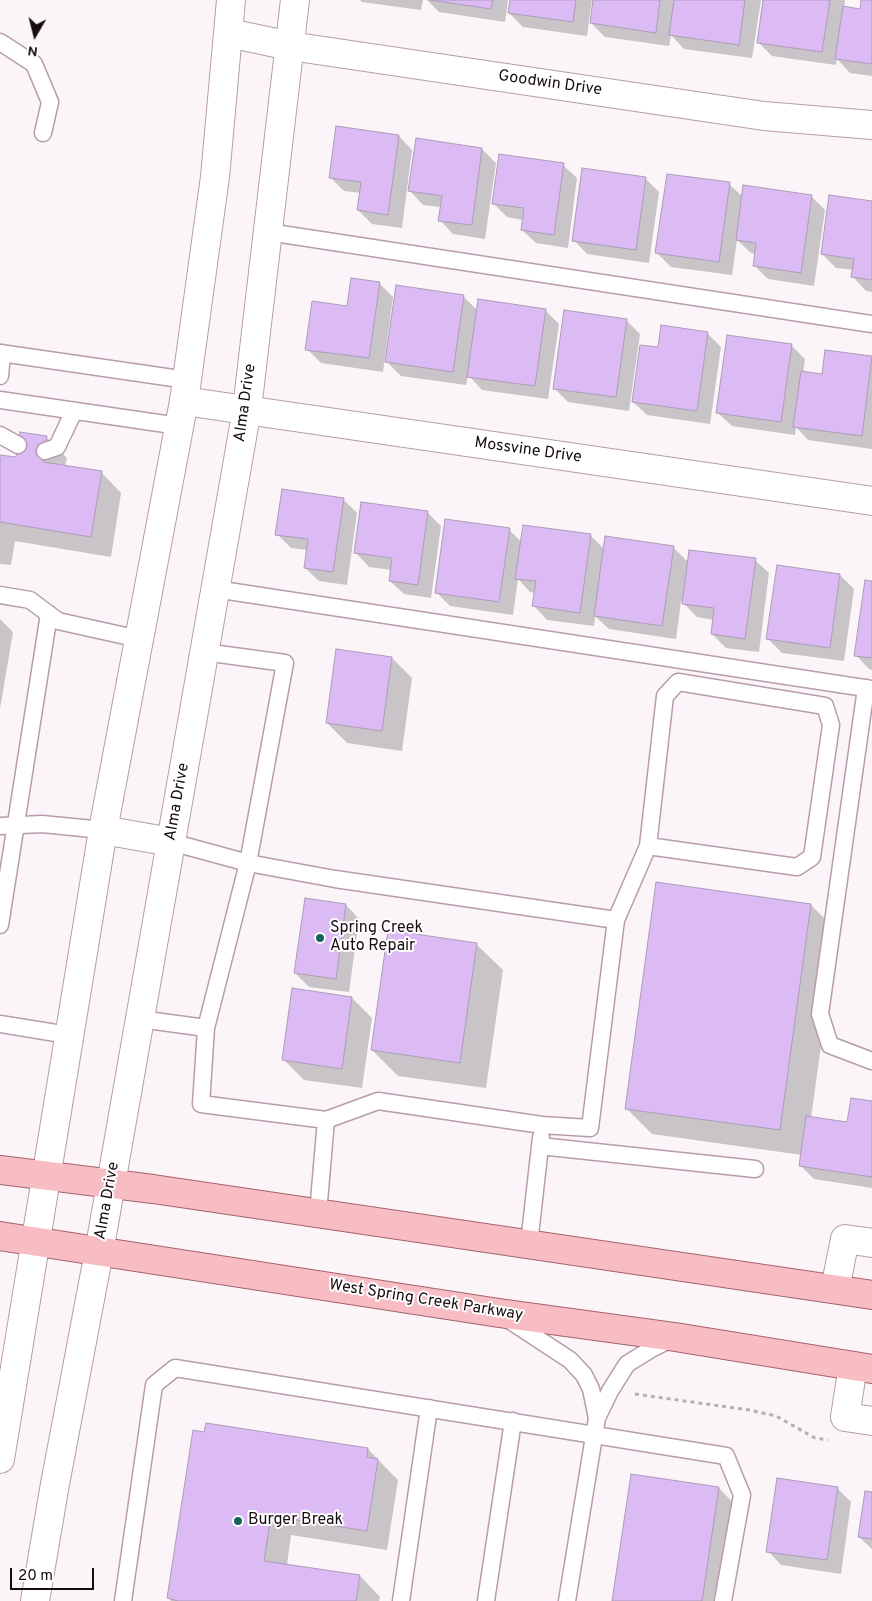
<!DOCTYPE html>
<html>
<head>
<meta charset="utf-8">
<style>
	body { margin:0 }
	#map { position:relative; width:872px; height:1601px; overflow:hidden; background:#fbf5f9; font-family:Overpass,sans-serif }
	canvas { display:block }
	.north { position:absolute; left:10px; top:10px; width:50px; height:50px; -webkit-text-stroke:4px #fff; paint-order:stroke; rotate:188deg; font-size:14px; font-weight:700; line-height:20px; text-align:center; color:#160c12 }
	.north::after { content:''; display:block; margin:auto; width:18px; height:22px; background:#160c12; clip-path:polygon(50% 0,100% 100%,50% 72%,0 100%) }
	.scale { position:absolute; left:10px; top:1568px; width:84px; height:22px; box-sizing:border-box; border:2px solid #160c12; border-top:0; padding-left:6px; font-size:15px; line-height:18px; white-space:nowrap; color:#160c12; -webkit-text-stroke:4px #fff; paint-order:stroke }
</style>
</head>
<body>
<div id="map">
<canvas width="872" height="1601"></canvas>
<div class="north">N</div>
<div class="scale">20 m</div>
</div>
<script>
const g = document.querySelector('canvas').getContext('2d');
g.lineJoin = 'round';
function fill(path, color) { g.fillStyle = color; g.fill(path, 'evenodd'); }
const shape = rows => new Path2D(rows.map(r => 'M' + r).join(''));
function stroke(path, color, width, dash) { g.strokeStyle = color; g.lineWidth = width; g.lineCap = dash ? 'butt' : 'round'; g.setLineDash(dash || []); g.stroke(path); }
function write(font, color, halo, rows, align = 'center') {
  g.font = font + ' Overpass,sans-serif'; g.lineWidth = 4; g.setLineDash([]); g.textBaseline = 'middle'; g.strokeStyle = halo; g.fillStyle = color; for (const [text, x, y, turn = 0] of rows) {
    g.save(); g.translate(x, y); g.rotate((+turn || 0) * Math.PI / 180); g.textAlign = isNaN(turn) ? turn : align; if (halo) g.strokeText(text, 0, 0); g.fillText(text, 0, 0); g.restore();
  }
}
fill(shape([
	[360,0,423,0,421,10,362,2],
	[427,0,508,0,505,22,439,12],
	[511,0,592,0,587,36,523,27,509,13],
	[595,0,761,0,752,58,684,49,671,35,669,46,605,37,591,23],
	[764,0,845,0,844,8,861,10,863,0,872,0,872,76,850,73,837,59,836,65,772,56,758,42],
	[399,136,412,150,402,228,372,224,358,210,361,193,344,191,330,177],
	[482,149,496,163,485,239,453,234,440,220,441,207,423,205,410,191],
	[563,165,577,178,568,248,536,243,522,230,523,220,507,217,493,203],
	[645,178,659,192,649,263,587,254,574,240],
	[729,184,743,197,811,196,825,210,814,286,768,279,755,266,756,254,751,253,737,240,732,275,671,267,657,253],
	[872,203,872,292,866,291,853,277,854,270,836,268,822,254],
	[379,283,393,297,383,372,321,363,307,349,348,307],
	[463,296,478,311,545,310,559,324,548,399,482,390,468,375,466,385,401,376,387,362],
	[626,320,640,334,629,411,568,402,554,388],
	[707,333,721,347,710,424,647,415,633,402],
	[791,345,805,359,803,373,823,376,826,351,872,358,872,449,808,440,796,427,795,435,732,426,718,413],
	[46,437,67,458,65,466,101,472,121,493,111,557,15,541,11,565,0,564,0,456,17,459],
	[343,499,357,513,347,585,319,581,305,568,307,550,291,548,277,534],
	[428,513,441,526,431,598,404,594,390,581,392,570,369,567,356,553],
	[524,526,591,536,604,549,673,547,689,563,755,560,769,573,759,652,726,648,712,634,714,620,697,617,681,601,676,639,609,629,595,616,594,626,547,620,534,606,535,593,530,592,518,579,513,615,450,606,436,592,509,530,522,542],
	[778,566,840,575,854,589,844,661,782,653,768,639],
	[872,583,872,670,869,669,856,655],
	[0,619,13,632,0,709],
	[392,658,412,678,402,751,347,743,327,723],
	[657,883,811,905,837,931,811,1118,848,1123,872,1102,872,1188,814,1179,800,1165,802,1155,652,1134,626,1108],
	[346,905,359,919,349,992,309,987,295,973],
	[476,944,503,970,486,1088,398,1076,372,1050],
	[352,998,372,1018,362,1088,304,1080,284,1060],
	[207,1424,368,1449,388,1470,398,1480,387,1550,291,1535,287,1565,360,1576,380,1597,379,1601,171,1601,168,1598],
	[719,1488,739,1509,725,1601,614,1601],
	[837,1488,851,1502,841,1574,781,1565,768,1551],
	[872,1493,872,1549,859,1537]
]), '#0003');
const building = shape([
	[430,0,493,0,491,9,430,0],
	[510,0,576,0,573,22,508,13,510,0],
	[593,0,660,0,656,33,590,23,593,0],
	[674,0,745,0,739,45,669,35,674,0],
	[763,0,830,0,822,52,757,43,763,0],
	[861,0,872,0,872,64,835,59,843,6,860,9,861,0],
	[336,126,399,135,388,215,357,210,361,182,329,178,336,126],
	[416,138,482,148,472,225,438,221,442,196,408,191,416,138],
	[499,154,564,163,554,235,521,230,524,208,492,204,499,154],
	[582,168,646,177,636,250,572,241,582,168],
	[667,174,730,182,719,262,655,253,667,174],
	[743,185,812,195,801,273,753,266,756,243,736,240,743,185],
	[829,195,872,201,872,280,851,277,854,259,821,254,829,195],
	[351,278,380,282,369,358,305,350,312,301,347,306,351,278],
	[396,285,464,295,453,372,385,362,396,285],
	[478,299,546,309,535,386,467,377,478,299],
	[564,310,627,319,616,397,553,389,564,310],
	[661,325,708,332,697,411,632,402,640,345,658,347,661,325],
	[727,335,792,344,781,422,716,413,727,335],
	[825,350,872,356,862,436,793,427,801,371,822,374,825,350],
	[20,432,47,436,43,462,102,471,91,537,0,522,0,455,16,457,20,432],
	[282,489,344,498,333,572,304,568,308,539,275,535,282,489],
	[361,502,428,511,418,585,389,581,392,558,354,553,361,502],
	[445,519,510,528,499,602,435,593,445,519],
	[523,525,591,534,580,613,532,606,536,581,515,579,523,525],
	[605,536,674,546,662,626,594,616,605,536],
	[689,550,756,558,745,639,711,634,714,608,682,604,689,550],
	[777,565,840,574,830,648,766,639,777,565],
	[865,580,872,581,872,658,854,656,865,580],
	[336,649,392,657,382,731,326,723,336,649],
	[656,882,811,904,780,1130,625,1109,656,882],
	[305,898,346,904,336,979,294,973,305,898],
	[388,930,477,943,460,1063,371,1050,388,930],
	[292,988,352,997,342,1069,282,1060,292,988],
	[851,1098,872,1101,872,1177,799,1166,806,1116,847,1122,851,1098],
	[206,1423,368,1448,367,1457,378,1459,367,1531,271,1516,264,1561,360,1575,356,1601,178,1601,167,1598,193,1430,204,1432,206,1423],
	[631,1474,719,1487,702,1601,612,1601,631,1474],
	[777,1478,838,1487,827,1560,766,1552,777,1478],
	[865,1491,872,1492,872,1539,858,1537,865,1491]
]);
fill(building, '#dcbaf4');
stroke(building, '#ac9db7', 1);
const service = shape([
	[0,42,34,64,50,102,43,133],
	[268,232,872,324],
	[0,353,187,380],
	[0,376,2,353],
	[0,400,179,426],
	[0,435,18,445],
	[45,451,57,447,74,411],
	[215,589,872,689],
	[0,595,30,600,58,621,139,639],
	[204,652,285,663,248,863,335,879,616,920,590,1128,542,1125,378,1101,326,1120],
	[866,688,820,1014,830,1045,872,1061],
	[0,826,42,824,103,830],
	[171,842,248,863,206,1028,201,1104,326,1120,318,1213],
	[616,920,648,846,665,696,678,682,825,706,831,725,812,857,797,867,648,846],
	[0,925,49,614],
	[140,1019,206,1028],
	[0,1024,68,1035],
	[540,1146,755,1169],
	[529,1244,541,1137],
	[506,1318,570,1360,584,1375,591,1389,597,1418],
	[123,1601,154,1385,175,1368,726,1456,742,1495,723,1601],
	[401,1601,429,1408],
	[486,1601,513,1421],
	[567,1601,597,1418,610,1391,627,1364,653,1348,673,1338]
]);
const minor = shape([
	[229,33,290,46,764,116,872,125],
	[184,401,872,501],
	[835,1289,845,1239,872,1243],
	[853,1366,845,1417,872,1421]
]);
const secondary = shape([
	[103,830,171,842],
	[0,1459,103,830,184,401,215,177,231,0],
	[35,1601,55,1484,99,1252,247,409,295,0]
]);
const primary = shape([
	[0,1170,153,1189,872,1295],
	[0,1236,499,1313,675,1337,872,1369]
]);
stroke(service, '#b89cac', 19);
stroke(minor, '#b89cac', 30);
stroke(secondary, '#b89cac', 30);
stroke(primary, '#a6626b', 30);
stroke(shape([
	[635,1394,749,1410,776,1416,815,1438,828,1440]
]), '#b5aeb3', 3, [4, 4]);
stroke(service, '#fff', 16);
stroke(minor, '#fff', 28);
stroke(secondary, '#fff', 28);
stroke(primary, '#f8bdc3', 28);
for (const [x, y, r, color] of [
	[320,938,5,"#17635c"],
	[238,1521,5,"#17635c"]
]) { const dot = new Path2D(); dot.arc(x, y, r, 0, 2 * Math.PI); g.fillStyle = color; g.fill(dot); stroke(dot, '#fff', 2); }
write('16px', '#160c12', '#fff', [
	["Goodwin Drive",550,84,8],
	["Alma Drive",246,403,-82],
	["Mossvine Drive",528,451,8],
	["Alma Drive",178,802,-80],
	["Alma Drive",108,1201,-80],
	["West Spring Creek Parkway",426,1301,9]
]);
write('16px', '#160c12', '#fff', [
	["Spring Creek",330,929],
	["Auto Repair",330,947],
	["Burger Break",248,1521]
], 'left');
</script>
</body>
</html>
